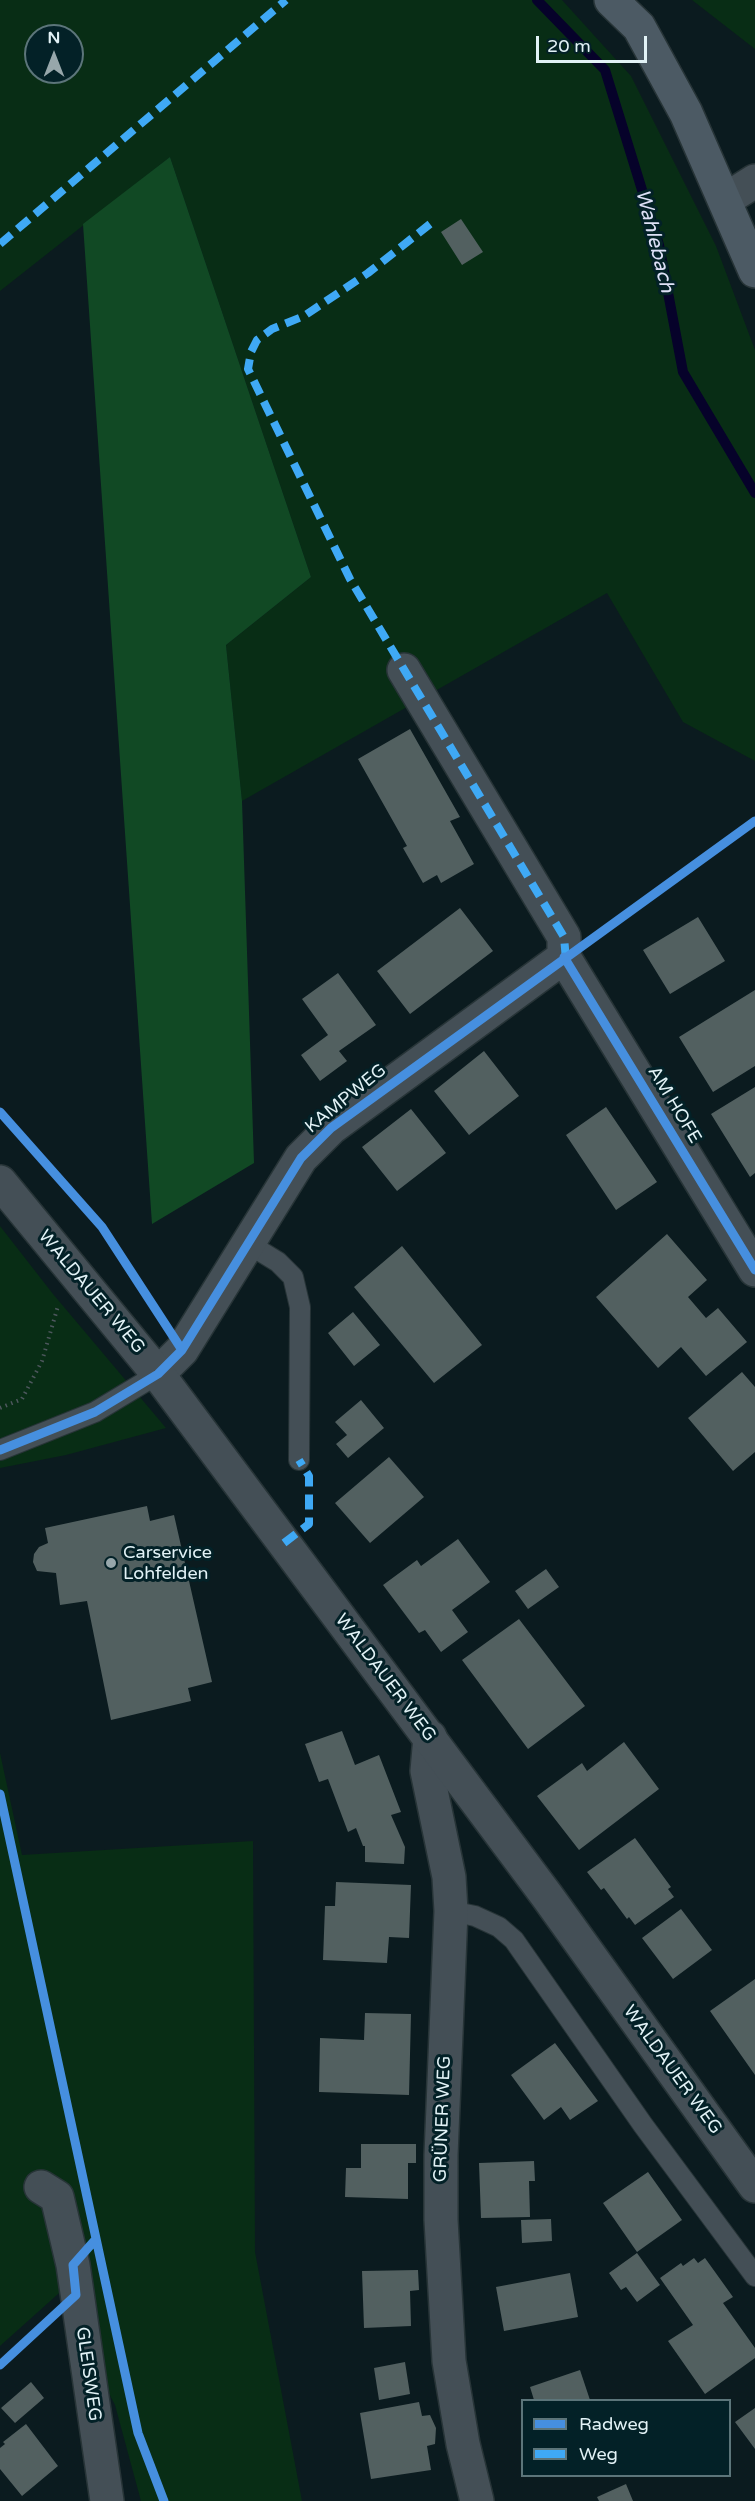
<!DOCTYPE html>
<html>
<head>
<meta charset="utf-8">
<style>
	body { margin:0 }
	#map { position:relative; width:755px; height:2501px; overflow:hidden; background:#0b1b1f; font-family:"Varela Round",sans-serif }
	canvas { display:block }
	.legend { position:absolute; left:521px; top:2399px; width:210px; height:78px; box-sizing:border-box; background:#032127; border:2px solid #5c757a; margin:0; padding:8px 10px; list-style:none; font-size:18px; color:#e2f2f6 }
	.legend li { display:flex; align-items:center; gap:12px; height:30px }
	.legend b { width:30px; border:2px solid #5c757a }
	.north { position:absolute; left:24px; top:24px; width:60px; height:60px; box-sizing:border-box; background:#032127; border:2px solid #5c757a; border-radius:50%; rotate:0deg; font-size:16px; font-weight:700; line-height:24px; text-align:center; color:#e2f2f6 }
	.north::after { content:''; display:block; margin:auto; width:21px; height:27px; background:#97a7ab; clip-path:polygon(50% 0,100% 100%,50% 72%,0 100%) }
	.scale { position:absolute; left:536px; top:36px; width:111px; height:27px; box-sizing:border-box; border:3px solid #e2f2f6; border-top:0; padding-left:8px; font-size:18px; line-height:21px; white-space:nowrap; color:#e2f2f6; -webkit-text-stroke:4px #032127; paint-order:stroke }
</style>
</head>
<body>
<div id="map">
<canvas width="755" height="2501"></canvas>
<ul class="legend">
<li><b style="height:8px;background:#468fdf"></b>Radweg</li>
<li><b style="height:8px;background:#3fa9f5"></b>Weg</li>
</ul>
<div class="north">N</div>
<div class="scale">20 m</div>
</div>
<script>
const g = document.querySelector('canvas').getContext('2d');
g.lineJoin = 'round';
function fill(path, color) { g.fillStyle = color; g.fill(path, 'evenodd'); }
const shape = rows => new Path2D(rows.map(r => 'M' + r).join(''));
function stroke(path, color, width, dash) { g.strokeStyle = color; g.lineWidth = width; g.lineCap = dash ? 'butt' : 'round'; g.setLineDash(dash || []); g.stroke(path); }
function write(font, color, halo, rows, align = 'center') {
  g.font = font + ' "Varela Round",sans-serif'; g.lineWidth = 6; g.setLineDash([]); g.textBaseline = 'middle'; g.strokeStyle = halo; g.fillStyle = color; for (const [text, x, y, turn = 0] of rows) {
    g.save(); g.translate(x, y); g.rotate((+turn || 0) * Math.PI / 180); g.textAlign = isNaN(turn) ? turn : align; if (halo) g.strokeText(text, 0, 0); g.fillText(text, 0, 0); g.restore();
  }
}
fill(shape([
	[0,0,562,0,631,76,716,246,755,350,755,761,683,722,607,593,242,801,226,645,311,577,170,157,0,291],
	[36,36,72,36,72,72,36,72],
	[692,0,755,0,755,49],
	[0,1226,53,1294,166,1428,66,1455,0,1468],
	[0,1753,22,1855,253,1841,255,2252,302,2501,141,2501,115,2405,73,2324,67,2286,0,2346]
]), '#082d15');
fill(shape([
	[170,157,311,577,226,645,242,801,254,1163,152,1224,83,224]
]), '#114924');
stroke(shape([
	[537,0,605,70,659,245,683,372,755,493]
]), '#06022a', 10);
fill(shape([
	[461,219,483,252,462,265,441,232],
	[410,729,460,817,450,821,474,864,441,883,437,875,423,883,403,848,407,846,358,759],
	[460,908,493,951,410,1014,377,971],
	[698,917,725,961,670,994,643,950],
	[338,973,376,1025,339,1051,347,1061,320,1081,301,1055,328,1035,302,999],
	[755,990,755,1066,713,1092,679,1037],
	[484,1051,519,1096,469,1135,434,1091],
	[755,1087,755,1173,750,1177,711,1114],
	[606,1107,657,1182,616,1210,566,1135],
	[411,1109,446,1153,397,1191,362,1147],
	[667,1234,707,1280,688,1297,706,1318,718,1308,747,1342,706,1376,681,1347,658,1368,596,1297],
	[402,1246,482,1345,434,1383,354,1287],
	[353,1312,380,1345,354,1366,328,1333],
	[742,1372,755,1387,755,1452,733,1471,688,1418],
	[361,1400,384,1428,348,1458,336,1444,347,1435,335,1422],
	[389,1457,424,1497,370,1543,335,1503],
	[147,1506,150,1521,174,1515,212,1682,188,1688,191,1701,111,1720,87,1601,60,1605,56,1573,37,1571,33,1562,34,1554,39,1547,48,1543,45,1528],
	[458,1539,490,1582,452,1610,468,1632,441,1652,425,1630,419,1633,383,1585,417,1560,421,1566],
	[546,1569,559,1587,528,1609,515,1591],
	[519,1619,585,1706,528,1749,462,1660],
	[342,1731,355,1765,379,1755,401,1812,391,1815,405,1847,404,1864,365,1862,365,1846,363,1846,356,1828,348,1832,328,1779,319,1782,305,1744],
	[624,1742,659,1789,579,1850,537,1796,582,1763,587,1771],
	[635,1838,671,1887,668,1889,674,1897,635,1925,629,1917,627,1919,604,1888,601,1890,587,1872],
	[336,1882,411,1885,409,1938,389,1937,387,1963,323,1960,325,1906,335,1906],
	[681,1909,712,1950,673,1979,642,1938],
	[755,1979,755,2075,710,2011],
	[365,2013,411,2014,409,2095,319,2092,320,2038,364,2040],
	[555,2043,598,2101,570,2120,561,2107,544,2120,511,2075],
	[361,2144,416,2144,416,2163,408,2163,408,2199,345,2197,346,2168,361,2168],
	[534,2161,535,2181,529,2181,530,2217,481,2218,479,2163],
	[648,2172,682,2220,637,2252,603,2203],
	[551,2219,552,2241,522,2243,521,2220],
	[637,2253,660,2285,637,2302,626,2287,621,2290,609,2273],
	[694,2258,698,2263,705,2258,733,2297,723,2303,755,2348,755,2358,705,2394,668,2341,693,2325,660,2278,681,2263,683,2266],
	[418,2270,419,2290,410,2291,411,2326,364,2328,362,2271],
	[570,2273,578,2317,504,2331,496,2287],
	[405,2362,410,2394,379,2400,374,2368],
	[580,2370,590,2400,534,2400,530,2387],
	[31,2382,44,2398,15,2423,1,2408],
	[419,2402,422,2416,430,2415,436,2428,435,2444,427,2446,431,2470,371,2479,360,2413],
	[755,2408,755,2449,735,2422],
	[26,2424,58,2466,22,2496,0,2469,0,2448,5,2444,3,2442],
	[626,2484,633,2501,599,2501,597,2497]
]), '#526060');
const service = shape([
	[247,1243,278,1262,293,1277,300,1307,299,1460],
	[0,1450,95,1412,158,1374],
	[451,1911,475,1916,499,1927,514,1940,643,2125,755,2276]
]);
const minor = shape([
	[725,200,755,181],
	[404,670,564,937,564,957,755,1270],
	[158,1374,182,1350,301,1158,331,1128,564,957],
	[430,1737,427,1771,449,1877,451,1911,441,2155,441,2220,449,2361,463,2444,477,2501],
	[41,2187,57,2197,73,2265,107,2501]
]);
const tertiary = shape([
	[0,1182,158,1374,547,1896,755,2186]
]);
const secondary = shape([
	[611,0,639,27,686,113,755,271]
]);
stroke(service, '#273437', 22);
stroke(minor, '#273437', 36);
stroke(tertiary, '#273437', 36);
stroke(secondary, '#273437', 36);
stroke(shape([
	[0,1112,102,1227,156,1312],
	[0,1408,22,1399,42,1361,58,1306]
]), '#4d575d', 4, [1.5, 4.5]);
stroke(service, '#444f56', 20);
stroke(minor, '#444f56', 33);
stroke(tertiary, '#444f56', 33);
stroke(secondary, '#4c5a64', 33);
stroke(shape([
	[430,224,368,273,304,316,272,329,257,340,251,352,248,369,350,579,564,937,566,960],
	[0,244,286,0],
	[284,1543,309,1524,309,1476,299,1460]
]), '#3fa9f5', 8, [15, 8]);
stroke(shape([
	[564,957,755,1270],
	[0,1112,102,1227,182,1350],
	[0,1450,95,1412,158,1374,182,1350,301,1158,331,1128,755,821],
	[0,1794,138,2433,164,2501],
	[0,2365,76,2295,73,2265,96,2239]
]), '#468fdf', 9);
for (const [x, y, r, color] of [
	[111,1563,6,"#97a7ab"]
]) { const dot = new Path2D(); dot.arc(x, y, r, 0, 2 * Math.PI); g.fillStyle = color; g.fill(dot); stroke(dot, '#032127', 2); }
write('18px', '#e2f2f6', '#032127', [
	["KAMPWEG",346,1099,-39],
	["AM HOFE",674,1105,59],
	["WALDAUER WEG",91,1292,50],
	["WALDAUER WEG",385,1678,53],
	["WALDAUER WEG",672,2070,54],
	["GRÜNER WEG",443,2119,-88],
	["GLEISWEG",88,2374,82]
]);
write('18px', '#e2f2f6', '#032127', [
	["Carservice",123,1553],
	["Lohfelden",123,1574]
], 'left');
write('italic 20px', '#dee1f7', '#032127', [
	["Wahlebach",654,241,76]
]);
</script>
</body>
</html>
